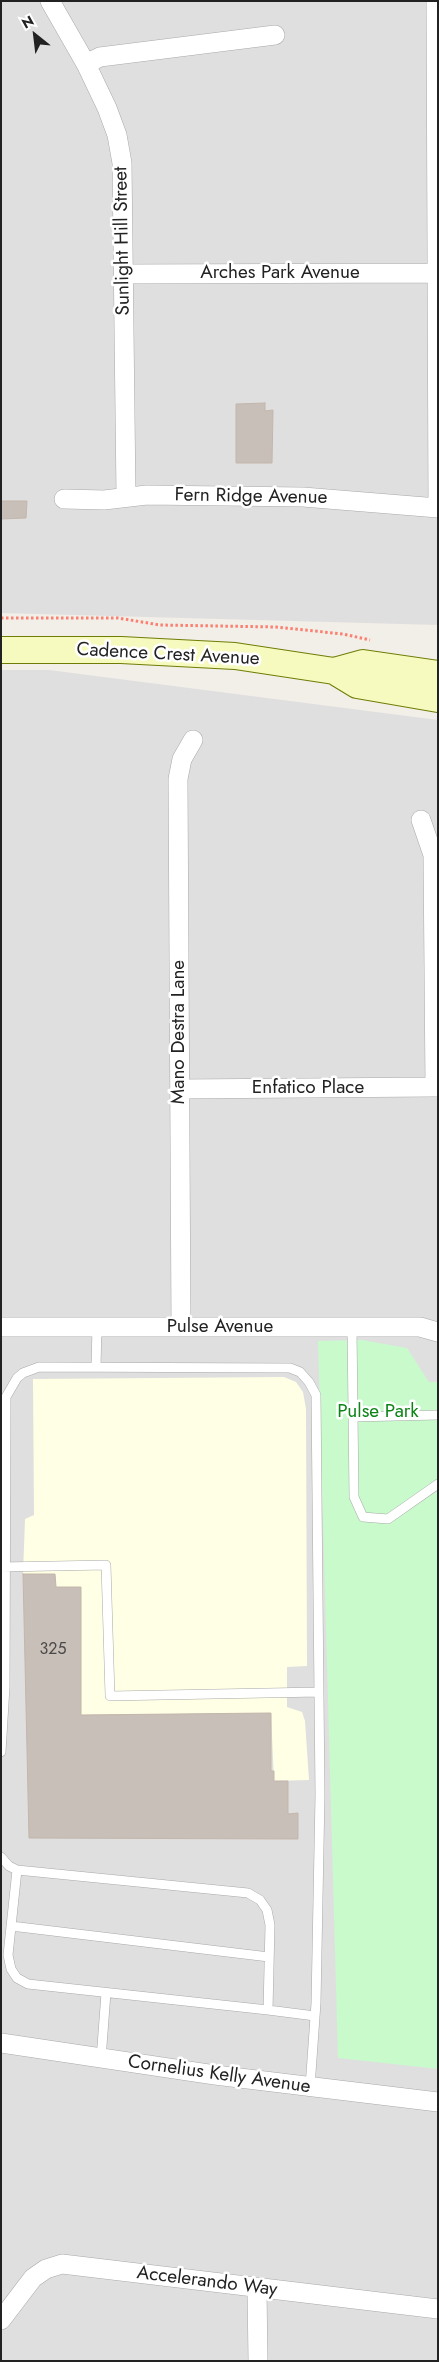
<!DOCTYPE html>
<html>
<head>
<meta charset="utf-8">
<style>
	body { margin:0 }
	#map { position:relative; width:439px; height:2362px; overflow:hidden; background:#f2efe9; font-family:Jost,sans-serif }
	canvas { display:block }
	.frame { position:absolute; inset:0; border:2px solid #222; pointer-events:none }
	.north { position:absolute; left:10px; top:10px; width:50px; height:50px; -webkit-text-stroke:4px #fff; paint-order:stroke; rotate:331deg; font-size:14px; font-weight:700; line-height:20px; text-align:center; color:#222 }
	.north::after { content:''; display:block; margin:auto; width:18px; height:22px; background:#222; clip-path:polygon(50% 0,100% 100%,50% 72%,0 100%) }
</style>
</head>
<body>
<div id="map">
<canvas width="439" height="2362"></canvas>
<div class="frame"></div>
<div class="north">N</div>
</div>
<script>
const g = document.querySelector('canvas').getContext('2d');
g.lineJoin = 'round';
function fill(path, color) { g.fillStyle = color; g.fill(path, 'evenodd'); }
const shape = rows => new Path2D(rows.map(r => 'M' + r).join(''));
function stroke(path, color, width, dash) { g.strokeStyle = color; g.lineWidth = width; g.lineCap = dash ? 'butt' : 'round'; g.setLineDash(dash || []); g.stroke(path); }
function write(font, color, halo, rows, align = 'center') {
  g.font = font + ' Jost,sans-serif'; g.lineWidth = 5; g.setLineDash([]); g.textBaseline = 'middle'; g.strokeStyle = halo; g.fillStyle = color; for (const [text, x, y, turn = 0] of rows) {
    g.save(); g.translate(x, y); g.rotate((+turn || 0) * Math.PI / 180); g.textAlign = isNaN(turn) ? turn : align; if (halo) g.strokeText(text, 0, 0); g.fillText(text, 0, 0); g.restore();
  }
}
fill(shape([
	[1,1,438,1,438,625,1,613],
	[1,670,49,670,438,720,438,2361,1,2361]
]), '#e0dfdf');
fill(shape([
	[284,1377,296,1382,303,1392,306,1409,307,1666,287,1667,287,1707,302,1712,305,1721,309,1780,274,1781,271,1713,81,1715,81,1588,56,1587,55,1574,23,1574,25,1519,34,1515,33,1379]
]), '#ffffe5');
fill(shape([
	[362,1340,407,1348,429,1382,438,1382,438,2069,338,2058,318,1341]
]), '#c8facc');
const building = shape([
	[265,403,265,411,273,410,272,463,236,463,236,404,265,403],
	[1,501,27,501,26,518,1,519,1,501],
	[23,1574,55,1574,56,1587,81,1587,81,1715,271,1713,271,1771,274,1771,274,1781,288,1781,288,1814,298,1813,298,1839,29,1838,23,1574]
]);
fill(building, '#c7bfb8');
stroke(building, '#c4b6ab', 1);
const lane = shape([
	[352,1327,354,1497,363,1517,388,1519,438,1484],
	[96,1367,97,1327],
	[353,1417,438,1415],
	[1,1567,106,1565,110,1696,319,1692],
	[1,1752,5,1687,6,1397,17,1378,23,1373,39,1367,290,1368,300,1372,309,1382,316,1395,320,1795,316,2003,310,2087],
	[1,1857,9,1866,17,1870,248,1893,260,1900,267,1910,270,1925,268,2010,28,1984,17,1978,11,1969,8,1955,17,1870],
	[11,1926,269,1957],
	[268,2010,315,2016],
	[101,2059,106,1993]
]);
const street = shape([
	[50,1,86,64,107,108,117,135,122,163,126,496],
	[86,64,100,57,275,35],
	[125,274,436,273],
	[64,499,104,500,147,495,303,497,438,508,436,1],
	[180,1089,435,1087,433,855,421,820],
	[1,1327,420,1327,438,1332],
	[181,1327,178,779,182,759,193,740],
	[1,2043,215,2075,438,2102],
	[257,2289,258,2361],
	[1,2320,33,2278,46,2269,62,2264,438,2309]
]);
const secondary = shape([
	[1,650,121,650,235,656,334,671,357,685,438,699],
	[334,671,363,663,438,674]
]);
stroke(lane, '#a9a9a9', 10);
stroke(street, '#a9a9a9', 20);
stroke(secondary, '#707d05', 28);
stroke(shape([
	[1,618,118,618,160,625,276,627,343,634,370,640]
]), '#fa8072', 3, [2.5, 2.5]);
stroke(lane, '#fff', 9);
stroke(street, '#fff', 19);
stroke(secondary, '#f7fabf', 26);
write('16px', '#4b4948', null, [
	["325",53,1650]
]);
write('19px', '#222', '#fff', [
	["Sunlight Hill Street",123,241,-91],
	["Arches Park Avenue",280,273],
	["Fern Ridge Avenue",251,497,1],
	["Cadence Crest Avenue",168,655,3],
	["Mano Destra Lane",179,1032,-90],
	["Enfatico Place",308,1088],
	["Pulse Avenue",220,1327],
	["Cornelius Kelly Avenue",219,2075,8],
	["Accelerando Way",207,2282,7]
]);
write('19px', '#0c8416', '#fff', [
	["Pulse Park",378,1412]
]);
</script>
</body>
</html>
